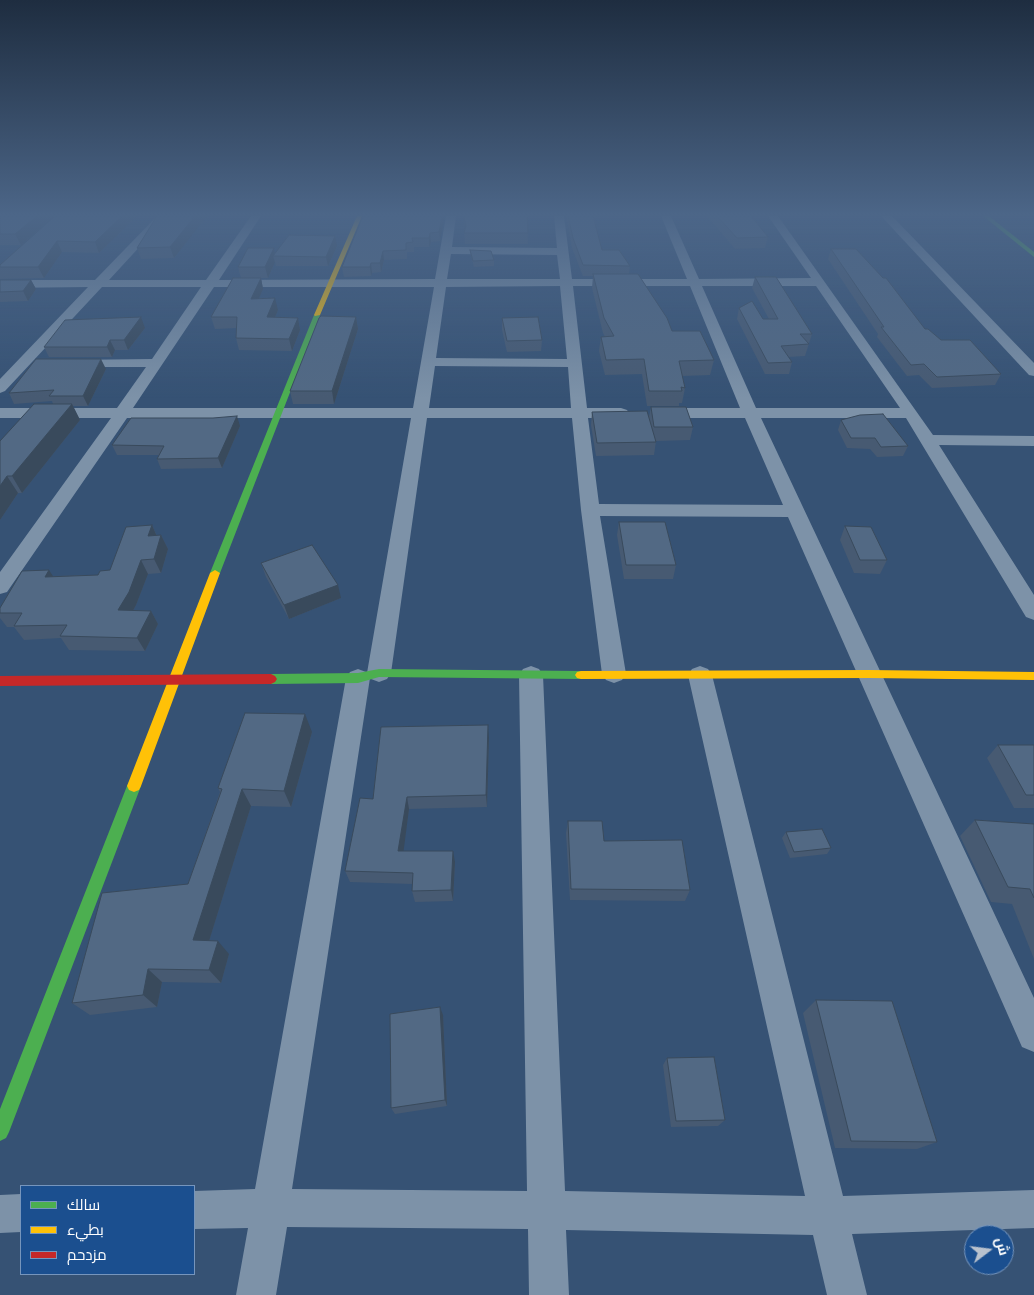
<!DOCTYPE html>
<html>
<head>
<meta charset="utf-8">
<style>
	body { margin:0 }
	#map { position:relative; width:1034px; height:1295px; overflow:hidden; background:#365274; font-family:Jost,Cairo,sans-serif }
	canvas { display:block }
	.legend { position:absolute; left:20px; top:1185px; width:175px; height:90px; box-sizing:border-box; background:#1b4f8f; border:1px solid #7695bc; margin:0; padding:6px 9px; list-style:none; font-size:15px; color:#fff }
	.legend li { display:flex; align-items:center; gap:10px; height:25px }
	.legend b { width:25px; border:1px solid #7695bc }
	.north { position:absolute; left:964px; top:1225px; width:50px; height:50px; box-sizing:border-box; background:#1b4f8f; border:1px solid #7695bc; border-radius:50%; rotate:75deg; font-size:14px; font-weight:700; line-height:20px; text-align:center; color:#fff }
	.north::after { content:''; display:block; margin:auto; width:18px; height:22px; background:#b9c2ce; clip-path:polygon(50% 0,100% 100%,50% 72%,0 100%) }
</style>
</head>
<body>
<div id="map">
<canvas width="1034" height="1295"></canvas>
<ul class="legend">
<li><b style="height:6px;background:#4caf50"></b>سالك</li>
<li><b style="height:6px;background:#ffc107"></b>بطيء</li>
<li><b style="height:6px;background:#c62828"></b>مزدحم</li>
</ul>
<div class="north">ش</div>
</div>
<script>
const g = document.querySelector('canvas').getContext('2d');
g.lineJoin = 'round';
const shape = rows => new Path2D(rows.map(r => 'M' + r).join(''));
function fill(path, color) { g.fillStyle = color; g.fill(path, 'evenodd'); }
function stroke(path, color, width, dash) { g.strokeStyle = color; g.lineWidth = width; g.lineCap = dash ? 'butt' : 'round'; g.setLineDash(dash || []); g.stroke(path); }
fill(shape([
	[157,216,168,216,109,280,206,280,251,216,261,216,219,280,435,279,446,216,456,216,452,247,557,248,554,216,564,216,572,279,687,279,661,216,671,216,699,279,811,278,768,216,778,216,933,435,1034,436,1034,446,939,445,1034,595,1034,620,1026,617,906,418,761,418,1034,998,1034,1052,1022,1047,788,517,600,516,626,674,622,680,614,683,606,680,602,674,581,510,572,418,427,418,391,673,387,679,379,682,371,679,367,673,411,418,127,418,7,592,0,594,0,572,111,418,0,418,0,408,117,408,146,367,72,367,67,366,65,363,67,360,152,359,201,287,102,287,5,391,0,393,0,379,88,287,0,288,0,280,95,280,157,216],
	[451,254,557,255,560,279,447,279,451,254],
	[560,286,567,359,436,358,446,287,560,286],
	[573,286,690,286,740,408,658,408,652,410,650,413,652,416,658,418,745,418,783,505,599,504,588,418,621,418,627,416,629,413,627,410,621,408,587,408,573,286],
	[702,286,816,286,900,408,756,408,702,286],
	[214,287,434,287,413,408,133,408,214,287],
	[435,366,568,367,571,408,429,408,435,366],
	[881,216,892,216,1034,363,1034,376,1029,375,881,216],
	[531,666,539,669,543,675,565,1191,805,1196,688,675,692,669,700,666,708,669,712,675,843,1196,1034,1190,1034,1228,852,1234,867,1295,827,1295,813,1235,566,1230,569,1295,529,1295,528,1229,287,1227,276,1295,236,1295,248,1228,194,1229,194,1191,255,1189,346,678,350,672,358,669,366,672,370,678,292,1189,527,1191,519,675,523,669,531,666],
	[21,1194,21,1232,0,1233,0,1195,21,1194]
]), '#7d92a8');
fill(shape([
	[983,216,989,216,1034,252,1034,257,983,216],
	[317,313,320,315,220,573,215,576,211,575,210,573,314,315,317,313],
	[379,669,581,671,585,672,587,675,585,678,581,679,379,677,358,683,271,684,267,682,265,679,267,676,271,674,358,673,379,669],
	[134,780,139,782,141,786,9,1132,6,1138,0,1141,0,1109,127,786,129,782,134,780]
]), '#4caf50');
fill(shape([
	[357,216,362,216,320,315,315,316,314,315,357,216],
	[215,570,220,573,141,786,139,790,134,792,129,790,127,786,210,573,215,570],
	[869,670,1034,672,1034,680,869,678,581,679,577,678,575,675,577,672,581,671,869,670]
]), '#ffc107');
fill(shape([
	[271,674,275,676,277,679,275,682,271,684,0,686,0,676,271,674]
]), '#c62828');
fill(shape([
	[0,216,54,216,21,245,0,245],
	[55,216,137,216,99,253,62,252,44,278,0,279,0,265],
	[157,216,207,216,174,258,141,259,137,248],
	[363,216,443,216,440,241,431,242,429,247,414,247,414,252,407,252,407,259,384,260,381,272,372,273,371,276,344,277,342,267],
	[464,216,527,216,528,244,465,244,464,233,465,229],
	[566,216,609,216,593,217,602,250,630,266,629,274,672,331,714,360,710,375,682,376,685,388,682,403,679,403,679,406,647,406,642,374,605,375,599,351,601,337,605,337,603,333,592,288,593,276,583,276,572,248],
	[707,216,751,216,768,237,765,248,735,249],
	[337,246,328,266,276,266,275,262,268,278,261,278,263,289,259,298,278,310,275,317,298,318,300,330,292,351,239,350,236,338,236,328,215,329,211,317,241,278,238,267,275,254],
	[831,249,925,329,941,340,1001,374,995,385,932,388,919,375,907,376,877,337,878,334,828,259],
	[470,250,494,260,494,266,474,267,471,256],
	[755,277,812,334,805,356,788,357,792,362,789,374,765,374,737,319,739,308,763,319,769,319,752,288],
	[0,280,31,280,36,289,28,301,0,302],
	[356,317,358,329,334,404,293,404,290,391],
	[502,318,542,340,541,351,507,352,502,330],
	[145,328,128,350,115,350,112,357,49,357,44,347],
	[106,369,88,406,73,406,80,420,22,493,18,493,0,520,0,441,53,404,52,401,14,404,9,393],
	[651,407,693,427,690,440,656,441,654,455,596,456,591,425,592,412,649,417],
	[841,420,908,446,903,456,877,457,870,449,847,448,838,430],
	[240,426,222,468,161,469,157,459,159,455,117,455,112,445],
	[619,522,676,565,673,579,624,579,617,535],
	[152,525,157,536,161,535,168,549,161,573,148,574,136,605,133,611,151,611,158,624,145,651,69,650,61,638,24,640,14,627,7,627,0,618,0,608,53,576,98,575,110,570],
	[845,526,887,560,880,574,854,573,840,540],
	[261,563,341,598,289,619,266,577],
	[312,732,291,807,251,806,209,941,229,954,221,983,162,982,157,1007,90,1015,72,1003,188,884,220,792,218,788],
	[489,738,487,807,409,809,403,851,455,862,453,901,415,902,412,891,412,884,350,882,345,871,373,799],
	[998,745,1034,745,1034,808,1014,808,987,758],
	[975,820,1034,824,1034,959,1012,904,991,902,960,836],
	[568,821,690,890,685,901,570,900,566,833],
	[786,832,831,848,827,854,790,858,782,838],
	[816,1000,937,1142,917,1149,835,1148,803,1013],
	[443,1015,447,1106,395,1114,391,1108],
	[667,1058,725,1120,718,1126,671,1127,663,1065]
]), '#475a72');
fill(shape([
	[37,216,54,216,21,245,15,234],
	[122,216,137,216,99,253,95,242],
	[195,216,207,216,174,258,170,247],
	[442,216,443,216,444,219,440,241,439,232],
	[430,233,431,242,429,247,429,238],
	[335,236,337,246,328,266,326,257],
	[57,241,62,252,44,278,38,267],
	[274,248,275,256,273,256,275,262,268,278,265,267],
	[383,251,384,260,381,272,380,263],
	[371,263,372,273,371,276,370,267],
	[261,278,263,289,254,310,251,299],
	[31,280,36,289,28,301,23,291],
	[275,298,278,310,270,329,267,317],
	[141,317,145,328,128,350,124,340],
	[356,317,358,329,334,404,332,391],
	[298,318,300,330,292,351,289,339],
	[110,340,115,350,112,357,107,347],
	[101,359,106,369,88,406,83,396],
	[72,404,80,420,22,493,12,476],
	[237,416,240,426,222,468,218,458],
	[7,476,18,493,0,520,0,486],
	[152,525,158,539,148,536],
	[161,535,168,549,161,573,154,559],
	[141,560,148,574,136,605,126,624,118,610],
	[49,570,58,584,45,577],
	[338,585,341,598,289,619,284,605],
	[151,611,158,624,145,651,137,638],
	[305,714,312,732,291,807,284,791],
	[488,725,489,738,487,807,486,795],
	[242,789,251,806,205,954,193,940],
	[407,797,409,809,402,863,398,851],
	[453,851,455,862,453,901,451,890],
	[218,941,229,954,221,983,209,970],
	[148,969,162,982,157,1007,143,995],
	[440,1007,443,1015,447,1106,445,1100]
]), '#394a5c');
const building = shape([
	[0,216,37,216,15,234,0,234,0,216],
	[55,216,122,216,95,242,57,241,38,267,0,267,0,265,55,216],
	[157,216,195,216,170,247,137,248,157,216],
	[363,216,442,216,439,232,430,233,429,238,412,238,413,242,406,243,406,250,383,251,380,263,371,263,370,267,342,267,363,216],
	[464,216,527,216,528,233,464,233,466,226,464,216],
	[568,216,593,216,602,250,619,250,630,266,583,265,573,238,568,216],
	[717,216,751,216,768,237,737,238,717,216],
	[289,235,335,236,326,257,273,256,289,235],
	[248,248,274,248,265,267,238,267,248,248],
	[831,249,856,249,883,278,886,278,925,329,928,329,941,340,970,340,1001,374,937,377,924,364,911,365,881,327,884,327,831,249],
	[470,250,491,251,494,260,473,261,470,250],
	[593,274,638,274,667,318,672,331,700,331,714,360,679,361,685,388,681,387,682,391,649,391,644,359,606,360,601,337,614,336,604,318,593,274],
	[755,277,776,277,812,334,800,334,809,344,781,346,792,362,768,363,739,308,752,301,763,319,778,319,755,277],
	[233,278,261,278,251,299,275,298,267,317,298,318,289,339,236,338,237,317,211,317,233,278],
	[0,280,31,280,23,291,0,292,0,280],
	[321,316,356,317,332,391,290,391,319,318,321,316],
	[141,317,124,340,110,340,107,347,44,347,65,320,141,317],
	[538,317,542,340,507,341,502,318,538,317],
	[36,359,101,359,83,396,49,396,54,390,9,393,36,359],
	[34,404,72,404,12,476,7,476,0,486,0,441,34,404],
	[651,407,686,407,693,427,654,427,651,407],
	[647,411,656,442,597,443,592,412,647,411],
	[883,414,908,446,881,447,875,438,851,438,841,420,860,415,883,414],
	[237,416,218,458,157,459,164,446,112,445,131,418,213,418,237,416],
	[619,522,665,522,676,565,626,565,619,522],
	[152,525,148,536,161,535,154,559,141,560,129,592,118,610,151,611,137,638,60,636,67,625,14,626,22,613,0,613,0,608,22,571,49,570,45,577,98,575,100,571,110,570,126,527,152,525],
	[845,526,871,527,887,560,860,560,845,526],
	[312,545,338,585,284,605,261,563,312,545],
	[245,713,305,714,284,791,242,789,193,940,218,941,209,970,148,969,143,995,72,1003,102,893,188,884,222,789,218,788,245,713],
	[488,725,486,795,407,797,398,851,453,851,451,890,412,891,413,873,345,871,360,798,373,799,381,727,488,725],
	[998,745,1034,745,1034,795,1026,795,998,745],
	[975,820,1034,824,1034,898,1030,889,1008,887,975,820],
	[568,821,602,821,604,841,682,840,690,890,571,889,568,821],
	[822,829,831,848,794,852,786,832,822,829],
	[816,1000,892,1001,937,1142,851,1141,816,1000],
	[440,1007,445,1100,391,1108,390,1014,440,1007],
	[714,1057,725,1120,676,1121,667,1058,714,1057]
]);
fill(building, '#526984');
stroke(building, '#394a5c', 1);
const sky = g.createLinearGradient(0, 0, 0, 398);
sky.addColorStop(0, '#1e2d40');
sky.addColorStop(0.54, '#4c6688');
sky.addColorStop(1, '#4c668800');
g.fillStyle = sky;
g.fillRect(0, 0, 1034, 398);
</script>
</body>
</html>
